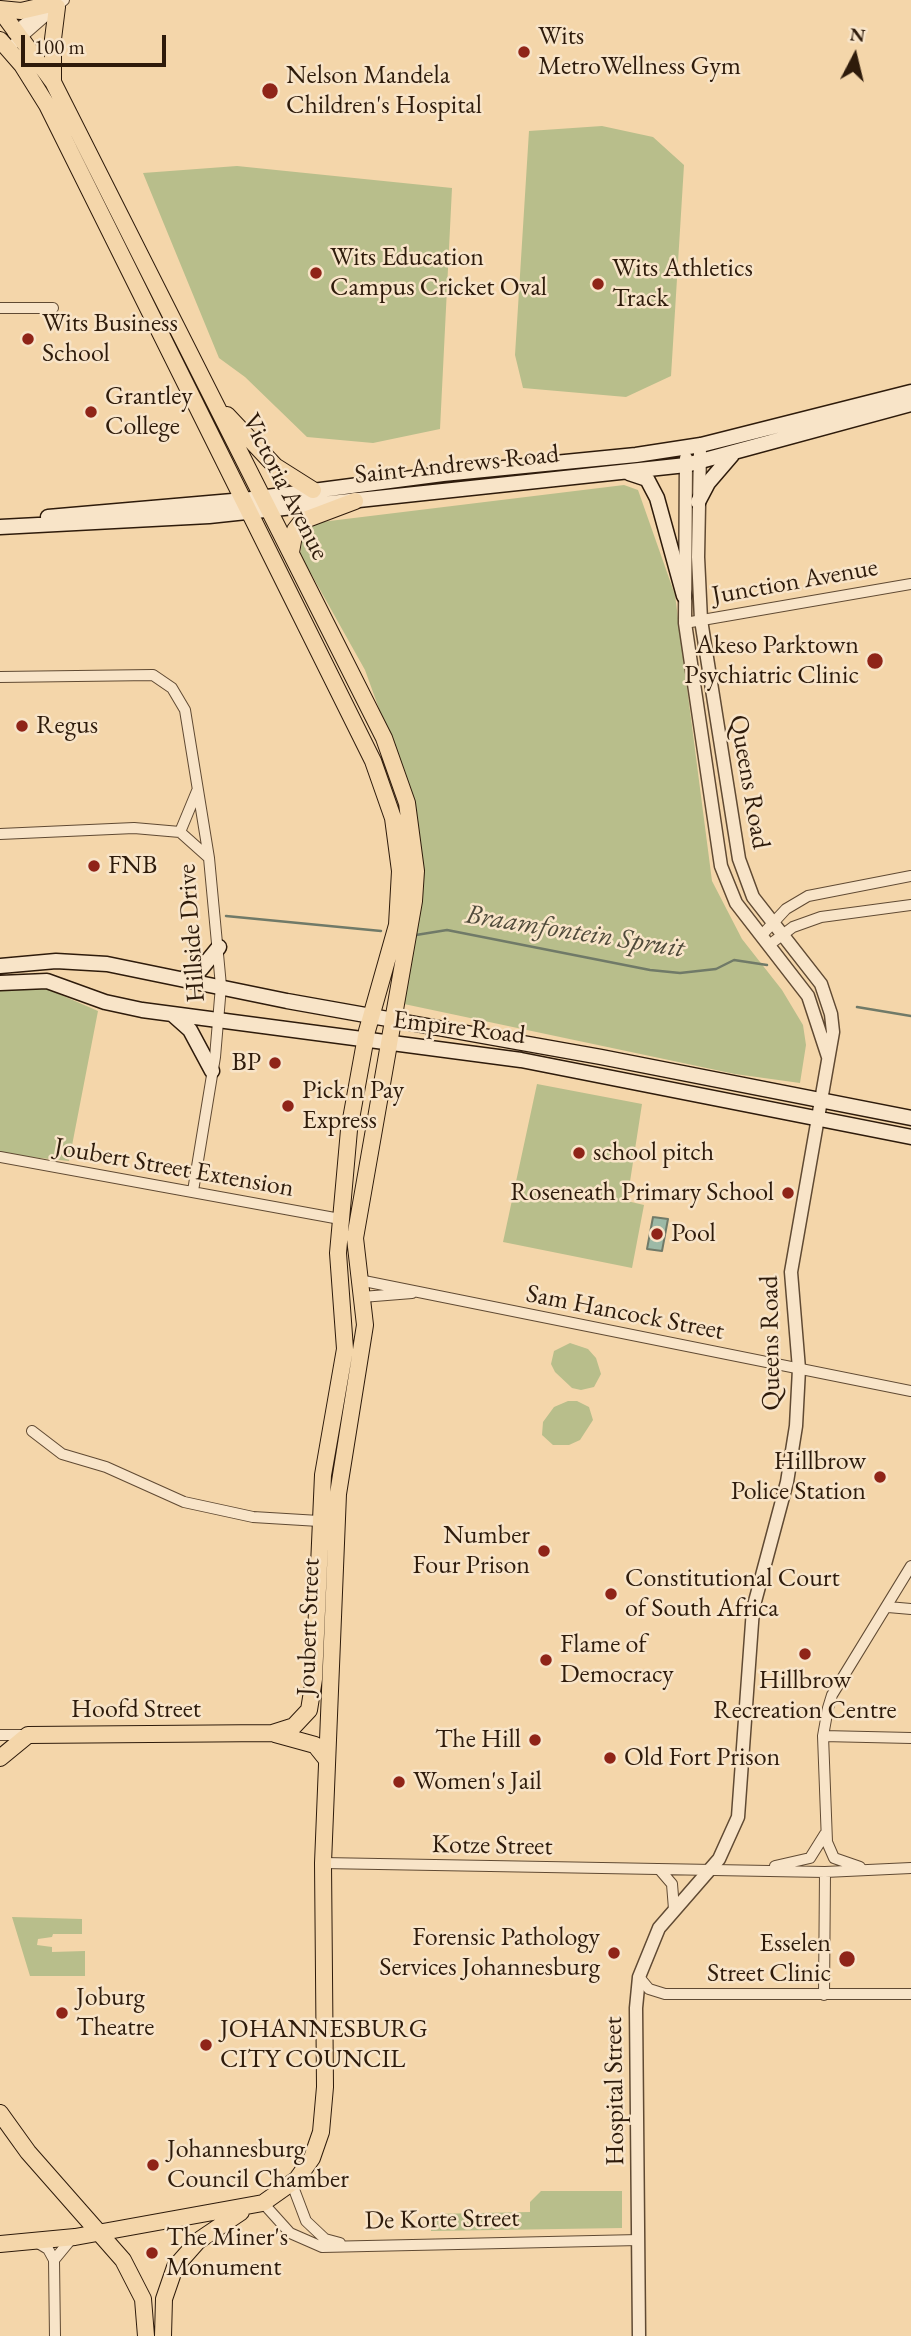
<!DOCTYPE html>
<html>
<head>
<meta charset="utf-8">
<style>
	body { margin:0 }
	#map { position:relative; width:911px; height:2336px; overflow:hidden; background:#f4d6aa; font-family:"EB Garamond",serif }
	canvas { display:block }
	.north { position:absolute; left:820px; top:21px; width:70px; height:70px; -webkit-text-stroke:5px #f8e4c8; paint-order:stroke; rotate:7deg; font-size:19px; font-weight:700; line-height:28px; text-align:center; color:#2e1b0b }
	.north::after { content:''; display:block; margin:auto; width:24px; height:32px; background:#2e1b0b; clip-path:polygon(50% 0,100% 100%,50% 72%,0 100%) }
	.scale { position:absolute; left:21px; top:35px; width:145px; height:32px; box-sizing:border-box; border:4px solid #2e1b0b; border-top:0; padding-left:9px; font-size:21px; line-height:24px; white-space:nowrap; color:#2e1b0b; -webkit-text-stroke:5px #f8e4c8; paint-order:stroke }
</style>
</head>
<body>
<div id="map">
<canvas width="911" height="2336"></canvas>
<div class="north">N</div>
<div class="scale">100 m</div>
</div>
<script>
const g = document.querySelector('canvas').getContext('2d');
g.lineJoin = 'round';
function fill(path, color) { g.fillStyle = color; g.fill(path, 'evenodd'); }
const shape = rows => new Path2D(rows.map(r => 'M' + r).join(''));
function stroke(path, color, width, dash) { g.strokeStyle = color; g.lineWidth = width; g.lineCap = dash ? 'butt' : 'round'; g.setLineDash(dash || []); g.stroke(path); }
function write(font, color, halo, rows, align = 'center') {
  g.font = font + ' "EB Garamond",serif'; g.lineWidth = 5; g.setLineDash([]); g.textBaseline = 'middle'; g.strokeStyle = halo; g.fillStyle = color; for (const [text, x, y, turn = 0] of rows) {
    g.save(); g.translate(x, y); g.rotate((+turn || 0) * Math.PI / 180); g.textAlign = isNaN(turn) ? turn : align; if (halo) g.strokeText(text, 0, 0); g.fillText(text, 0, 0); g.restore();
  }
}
fill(shape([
	[602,126,653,137,684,165,671,376,626,397,523,388,515,355,529,131],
	[237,166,452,188,440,429,373,443,307,437,245,377,219,358,143,173],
	[624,485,638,490,675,595,712,881,742,939,782,990,803,1025,806,1045,800,1083,735,1074,404,1004,424,886,408,789,365,670,300,554,303,535,313,523],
	[0,987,45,988,98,1011,69,1161,0,1154],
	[537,1084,642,1104,627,1201,644,1205,632,1268,503,1242],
	[570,1343,588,1349,596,1358,601,1374,594,1387,581,1390,572,1388,555,1372,551,1364,554,1351],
	[568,1401,577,1401,589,1407,593,1420,580,1440,569,1445,553,1445,542,1435,543,1422,554,1407],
	[12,1917,82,1919,82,1934,53,1934,52,1937,38,1939,37,1945,52,1947,52,1952,85,1951,85,1976,30,1976],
	[541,2191,622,2191,622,2228,431,2231,431,2214,530,2212,530,2202]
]), '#b8be8b');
const water = shape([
	[653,1217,668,1219,662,1251,647,1249,653,1217]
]);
fill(water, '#9cb9a6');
stroke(water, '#707a68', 2);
stroke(shape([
	[226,916,381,931],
	[416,935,447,930,650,970,680,973,716,969,734,960,767,965],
	[857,1007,911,1016]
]), '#707a68', 2.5);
const minor = shape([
	[13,33,42,9],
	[8,49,64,0],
	[0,308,53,308],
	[685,623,911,584],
	[0,677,153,675,172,688,185,710,209,858,221,986,215,1057,193,1191],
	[180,832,197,791],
	[0,834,134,828,180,832,208,857],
	[761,936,786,909,808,896,911,876],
	[769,945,793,927,821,917,911,905],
	[0,1157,340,1219],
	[359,1280,911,1391],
	[362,1297,412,1293],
	[32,1431,62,1454,106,1467,184,1502,253,1517,319,1521],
	[888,1607,911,1609],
	[0,1735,27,1735],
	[823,1736,911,1738],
	[323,1863,825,1872,911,1868],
	[775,1866,810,1858,825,1834],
	[860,1867,834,1858,827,1842,823,1736,828,1708,832,1695,911,1566],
	[660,1870,672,1884,674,1909],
	[639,1977,649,1989,665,1994,911,1994],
	[824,1995,825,1872],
	[292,2184,306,2221,325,2239,340,2243],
	[263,2203,290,2233,322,2247,639,2240],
	[38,2243,48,2249,54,2260,55,2336],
	[54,2260,73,2237]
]);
const tertiary = shape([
	[686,458,685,623,721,866,736,903,808,996,828,1057],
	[639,2336,636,2008,639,1977,659,1928,719,1859,738,1817,753,1609,787,1482,796,1426,799,1369,791,1272,833,1032,831,1014,821,984,753,897,739,859,701,620,698,557,700,452]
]);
const secondary = shape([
	[629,473,647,479,657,498,684,596],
	[698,502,708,483,732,455],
	[48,517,244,500,443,474,636,455,701,445,911,392],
	[0,527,209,516,686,465,911,404],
	[0,966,56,961,107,964,287,1001,601,1057,911,1118],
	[183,979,201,969,219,947],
	[0,983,47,981,105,1002,142,1010,521,1060,911,1137],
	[172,1014,190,1030,212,1071]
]);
const primary = shape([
	[0,9,21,11,47,5],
	[0,10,53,82,384,738,407,803,416,871,414,901,355,1238,365,1325,338,1494,323,1863,325,2087,321,2132,312,2158,297,2179,263,2203,75,2237,0,2244],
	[0,40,22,65,47,105,373,761,393,818,400,871,397,925,367,1031,349,1130,338,1253,345,1349,323,1475,314,1679,309,1710,294,1726,272,1733,28,1735,0,1758],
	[53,81,53,39,57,7],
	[227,415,275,466,313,490],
	[291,552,295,530,302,521,355,501],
	[275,1734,315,1745,327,1760],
	[0,2113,28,2152,123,2260,143,2299,146,2336],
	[163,2336,164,2299,175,2267,198,2241,241,2212]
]);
stroke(minor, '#604a33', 12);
stroke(tertiary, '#604a33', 15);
stroke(secondary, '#2e1b0b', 17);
stroke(primary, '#2e1b0b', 18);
stroke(minor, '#f8e4c8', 10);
stroke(tertiary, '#f8e4c8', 12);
stroke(secondary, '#f8e4c8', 14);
stroke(primary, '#f4d6aa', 16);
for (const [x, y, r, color] of [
	[524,52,7,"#8f2418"],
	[270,91,9,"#8f2418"],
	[316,273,7,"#8f2418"],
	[598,284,7,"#8f2418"],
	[28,339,7,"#8f2418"],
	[91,412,7,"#8f2418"],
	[875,661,9,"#8f2418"],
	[22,726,7,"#8f2418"],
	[94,866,7,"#8f2418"],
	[275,1063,7,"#8f2418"],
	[288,1106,7,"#8f2418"],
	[579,1153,7,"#8f2418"],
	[788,1193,7,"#8f2418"],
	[657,1234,7,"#8f2418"],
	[880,1477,7,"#8f2418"],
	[544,1551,7,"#8f2418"],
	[611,1594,7,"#8f2418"],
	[805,1654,7,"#8f2418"],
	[546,1660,7,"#8f2418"],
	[535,1740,7,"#8f2418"],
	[610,1758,7,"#8f2418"],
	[399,1782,7,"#8f2418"],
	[614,1953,7,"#8f2418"],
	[847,1959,9,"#8f2418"],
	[62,2013,7,"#8f2418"],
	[206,2045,7,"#8f2418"],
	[153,2165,7,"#8f2418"],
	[152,2253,7,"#8f2418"]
]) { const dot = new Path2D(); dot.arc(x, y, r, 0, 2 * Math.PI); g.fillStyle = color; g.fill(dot); stroke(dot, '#f8e4c8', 2.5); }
write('26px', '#2e1b0b', '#f8e4c8', [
	["Wits",538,37],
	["MetroWellness Gym",538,67],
	["Nelson Mandela",286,76],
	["Children's Hospital",286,106],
	["Wits Education",330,258],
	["Campus Cricket Oval",330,288],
	["Wits Athletics",612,269],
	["Track",612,299],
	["Wits Business",42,324],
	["School",42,354],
	["Grantley",105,397],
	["College",105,427],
	["Akeso Parktown",859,646,"right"],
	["Psychiatric Clinic",859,676,"right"],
	["Regus",36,726],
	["FNB",108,866],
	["BP",261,1063,"right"],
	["Pick n Pay",302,1091],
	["Express",302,1121],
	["school pitch",593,1153],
	["Roseneath Primary School",774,1193,"right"],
	["Pool",671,1234],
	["Hillbrow",866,1462,"right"],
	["Police Station",866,1492,"right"],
	["Number",530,1536,"right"],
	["Four Prison",530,1566,"right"],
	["Constitutional Court",625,1579],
	["of South Africa",625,1609],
	["Flame of",560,1645],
	["Democracy",560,1675],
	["Hillbrow",805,1681,"center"],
	["Recreation Centre",805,1711,"center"],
	["The Hill",521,1740,"right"],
	["Old Fort Prison",624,1758],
	["Women's Jail",413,1782],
	["Forensic Pathology",600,1938,"right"],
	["Services Johannesburg",600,1968,"right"],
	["Esselen",831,1944,"right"],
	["Street Clinic",831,1974,"right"],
	["Joburg",76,1998],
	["Theatre",76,2028],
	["JOHANNESBURG",220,2030],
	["CITY COUNCIL",220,2060],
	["Johannesburg",167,2150],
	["Council Chamber",167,2180],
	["The Miner's",166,2238],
	["Monument",166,2268]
], 'left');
write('26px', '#2e1b0b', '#f8e4c8', [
	["Saint Andrews Road",457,465,-6],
	["Victoria Avenue",285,487,63],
	["Junction Avenue",795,582,-10],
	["Queens Road",749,782,80],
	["Hillside Drive",192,933,-94],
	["Empire Road",459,1028,7],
	["Joubert Street Extension",174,1168,10],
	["Sam Hancock Street",625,1313,11],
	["Queens Road",771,1343,-91],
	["Joubert Street",309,1627,-88],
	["Hoofd Street",136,1710],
	["Kotze Street",492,1846,1],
	["Hospital Street",615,2091,-91],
	["De Korte Street",442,2220,-1]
]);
write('italic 28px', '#4f4a3a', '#f8e4c8', [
	["Braamfontein Spruit",575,932,9]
]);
</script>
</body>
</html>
